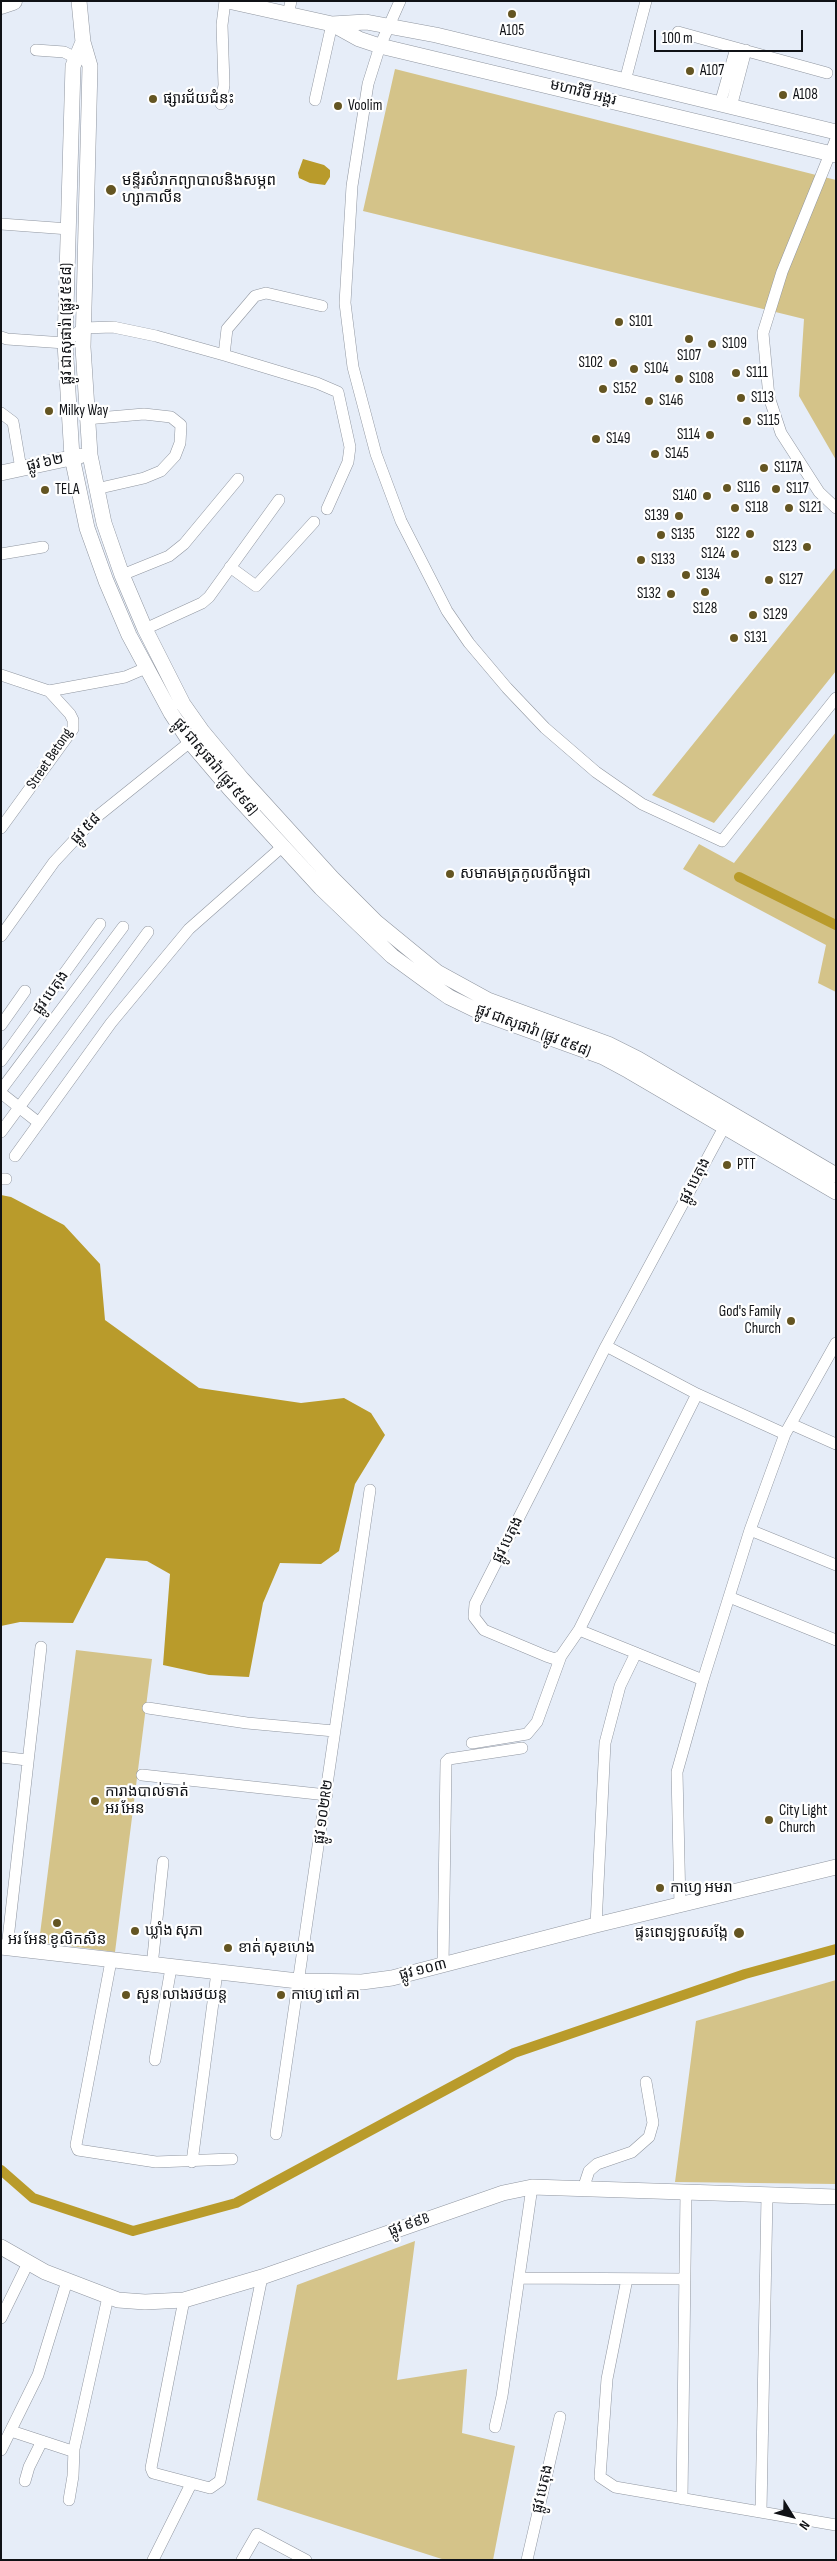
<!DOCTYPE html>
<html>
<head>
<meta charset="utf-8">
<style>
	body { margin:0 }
	#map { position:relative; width:837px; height:2561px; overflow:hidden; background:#e6edf8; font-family:"Sofia Sans Condensed",sans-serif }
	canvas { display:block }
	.frame { position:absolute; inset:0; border:2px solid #101216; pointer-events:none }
	.north { position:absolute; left:767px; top:2491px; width:50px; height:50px; -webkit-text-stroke:4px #fff; paint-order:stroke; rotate:126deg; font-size:14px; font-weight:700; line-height:20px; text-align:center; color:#101216 }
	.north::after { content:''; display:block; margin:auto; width:18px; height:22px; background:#101216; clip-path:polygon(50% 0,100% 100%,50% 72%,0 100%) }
	.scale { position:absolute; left:654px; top:30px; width:149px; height:22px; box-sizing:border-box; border:2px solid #101216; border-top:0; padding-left:6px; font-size:15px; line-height:18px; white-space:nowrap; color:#101216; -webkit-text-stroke:4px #fff; paint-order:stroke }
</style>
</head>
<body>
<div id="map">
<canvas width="837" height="2561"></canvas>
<div class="frame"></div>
<div class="north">N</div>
<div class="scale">100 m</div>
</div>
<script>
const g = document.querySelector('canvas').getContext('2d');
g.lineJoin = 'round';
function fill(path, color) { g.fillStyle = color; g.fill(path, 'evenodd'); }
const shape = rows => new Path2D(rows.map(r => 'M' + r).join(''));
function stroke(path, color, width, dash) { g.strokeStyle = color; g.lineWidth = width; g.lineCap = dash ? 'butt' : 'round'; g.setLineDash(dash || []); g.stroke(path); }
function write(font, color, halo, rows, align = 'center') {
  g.font = font + ' "Sofia Sans Condensed","Noto Sans Khmer",sans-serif'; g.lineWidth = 4.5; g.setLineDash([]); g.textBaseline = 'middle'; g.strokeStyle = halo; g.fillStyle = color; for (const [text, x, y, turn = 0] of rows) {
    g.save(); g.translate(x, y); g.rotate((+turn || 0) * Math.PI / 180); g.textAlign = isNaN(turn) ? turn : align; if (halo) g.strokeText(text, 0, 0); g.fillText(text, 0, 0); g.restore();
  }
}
fill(shape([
	[395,69,836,180,836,460,799,396,804,319,363,211],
	[836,567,836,671,714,823,652,795],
	[836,732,836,992,818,983,826,945,683,869,699,844,734,863],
	[76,1650,152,1659,115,1952,39,1942],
	[836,1980,836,2184,675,2182,696,2021],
	[415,2241,397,2380,467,2369,462,2433,515,2446,493,2560,445,2560,257,2500,297,2285]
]), '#d4c389');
fill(shape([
	[303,159,324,165,330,170,330,177,325,185,310,183,299,178,298,173],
	[1,1195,11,1197,64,1225,100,1264,105,1320,199,1388,301,1403,344,1398,371,1413,385,1435,355,1484,339,1551,321,1564,280,1563,263,1603,249,1677,209,1675,163,1665,170,1574,147,1561,106,1558,73,1623,20,1622,1,1626]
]), '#b99b2b');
stroke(shape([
	[739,877,836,925],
	[1,2170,33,2198,133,2231,236,2203,514,2053,745,1974,836,1949]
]), '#b99b2b', 10);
const street = shape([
	[400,1,380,46,368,84,352,186,345,303,353,367,376,454,401,521,447,611,469,643,507,688,545,728,596,772,642,804,722,841,836,698],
	[288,15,291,1],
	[678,32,827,73],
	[36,50,64,52,76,58],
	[625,81,646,1],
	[315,100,332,24],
	[221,104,224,85,222,25,225,1],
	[720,104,736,48],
	[731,107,746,50],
	[836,139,782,272,763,333,769,397,781,433,819,492,836,508],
	[1,224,69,229],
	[1,337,7,339,65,343,83,328,113,327,156,336,224,355,317,383,338,392,350,447,348,462,327,509],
	[224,355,227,329,255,296,266,293,322,306],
	[1,413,13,422,21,469],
	[86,419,144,414,171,417,181,425,180,443,175,456,161,471,144,478,96,489],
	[1,554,43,547],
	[230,567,256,586,314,522],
	[122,575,169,556,184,544,238,479],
	[145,629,202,603,209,597,279,500],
	[1,675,49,691,125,677,146,668],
	[1,828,73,729,73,720,70,714,49,691],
	[1,936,54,862,94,819,190,742],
	[1,1025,25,991],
	[1,1061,100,924],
	[1,1090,123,927],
	[1,1093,39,1123],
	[1,1132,148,932],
	[15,1156,111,1023,189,929,283,846],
	[1,1179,6,1179],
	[606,1346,697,1394,785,1434],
	[697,1394,579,1630,561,1656,555,1659,546,1656,484,1630,474,1617,475,1604,606,1346,728,1120],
	[791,1424,836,1444],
	[750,1530,836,1565],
	[729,1597,836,1640],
	[579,1630,703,1680],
	[148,1708,247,1723,334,1731],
	[472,1743,527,1734,537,1722,561,1656],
	[1,1757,27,1760],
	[142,1775,327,1795],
	[680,1906,677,1772,703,1680,750,1530,785,1434,836,1343],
	[596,1925,605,1743,620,1686,636,1653],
	[7,1948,41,1647],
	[111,1961,76,2145,78,2150,156,2162,232,2159],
	[152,1966,163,1862],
	[443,1966,446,1762,449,1759,522,1748],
	[155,2060,171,1968],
	[276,2134,370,1490],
	[192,2162,217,1972],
	[583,2189,589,2171,597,2164,632,2152,649,2137,653,2123,646,2082],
	[520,2278,684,2279],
	[627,2279,607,2379,600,2477,615,2487,836,2525],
	[184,2300,151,2468,153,2473,210,2488,220,2481,262,2277],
	[1,2318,28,2263],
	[495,2427,502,2396,532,2187],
	[11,2431,69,2450,74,2449],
	[1,2450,38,2375,67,2281],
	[25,2481,29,2467,42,2441],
	[682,2499,686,2192],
	[69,2500,73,2476,74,2449,108,2297],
	[761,2511,767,2196],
	[153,2560,191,2484],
	[242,2560,257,2534,306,2560],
	[527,2560,560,2417]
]);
const secondary = shape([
	[79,1,83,42,90,66,83,347,90,455,104,523,122,575,145,629,183,704,202,731,242,779,332,878,376,922,437,972,488,1000,608,1044,638,1059,836,1175],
	[228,1,332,24,359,39,380,46,836,155],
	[332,24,366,22,436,35,836,132],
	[83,42,73,66,65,343,72,457,87,528,106,581,129,635,171,713,190,742,230,789,321,888,392,956,429,983,449,997,484,1014,603,1057,629,1071,836,1192],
	[1,473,80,456],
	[1,1947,298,1981,362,1982,392,1978,596,1925,836,1867],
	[1,2247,45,2272,118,2300,145,2302,184,2300,262,2277,503,2193,532,2187,836,2197]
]);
const primary = shape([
	[1,5,13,1]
]);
stroke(street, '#9096a0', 12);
stroke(secondary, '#9096a0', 16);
stroke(primary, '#9096a0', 19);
stroke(street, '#fff', 11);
stroke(secondary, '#fff', 15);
stroke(primary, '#fff', 18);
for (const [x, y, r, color] of [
	[512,14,5,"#645522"],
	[690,71,5,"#645522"],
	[783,95,5,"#645522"],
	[153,99,5,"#645522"],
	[338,106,5,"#645522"],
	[111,190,6,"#645522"],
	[619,322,5,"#645522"],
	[689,339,5,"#645522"],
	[712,344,5,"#645522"],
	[613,363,5,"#645522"],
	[634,369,5,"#645522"],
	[736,373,5,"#645522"],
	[679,379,5,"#645522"],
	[603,389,5,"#645522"],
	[741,398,5,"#645522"],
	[649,401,5,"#645522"],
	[49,411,5,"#645522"],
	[747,421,5,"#645522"],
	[710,435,5,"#645522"],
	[596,439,5,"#645522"],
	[655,454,5,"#645522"],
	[764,468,5,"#645522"],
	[727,488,5,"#645522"],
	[776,489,5,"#645522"],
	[45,490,5,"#645522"],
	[707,496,5,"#645522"],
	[735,508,5,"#645522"],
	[789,508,5,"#645522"],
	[679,516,5,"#645522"],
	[750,534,5,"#645522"],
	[661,535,5,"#645522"],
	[807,547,5,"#645522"],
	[735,554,5,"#645522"],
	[641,560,5,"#645522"],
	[686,575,5,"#645522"],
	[769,580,5,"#645522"],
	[705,592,5,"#645522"],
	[671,594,5,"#645522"],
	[753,615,5,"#645522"],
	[734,638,5,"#645522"],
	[450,874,5,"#645522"],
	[727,1165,5,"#645522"],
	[791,1321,5,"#645522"],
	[95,1801,5,"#645522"],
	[769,1820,5,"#645522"],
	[660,1888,5,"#645522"],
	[57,1923,5,"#645522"],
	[135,1931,5,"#645522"],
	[739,1933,6,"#645522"],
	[228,1948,5,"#645522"],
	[126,1995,5,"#645522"],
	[281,1995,5,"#645522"]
]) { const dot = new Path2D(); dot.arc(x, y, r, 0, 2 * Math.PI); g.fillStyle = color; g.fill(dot); stroke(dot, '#fff', 2); }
write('15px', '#101216', '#fff', [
	["A105",512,31,"center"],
	["A107",700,71],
	["A108",793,95],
	["ផ្សារជ័យជំនះ",163,99],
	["Voolim",348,106],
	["មន្ទីរសំរាកព្យាបាលនិងសម្ភព",122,181],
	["ហ្សាកាលីន",122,198],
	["S101",629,322],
	["S109",722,344],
	["S107",689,356,"center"],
	["S102",603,363,"right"],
	["S104",644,369],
	["S111",746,373],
	["S108",689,379],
	["S152",613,389],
	["S113",751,398],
	["S146",659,401],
	["Milky Way",59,411],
	["S115",757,421],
	["S114",700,435,"right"],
	["S149",606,439],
	["S145",665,454],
	["S117A",774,468],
	["S116",737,488],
	["S117",786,489],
	["TELA",55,490],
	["S140",697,496,"right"],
	["S118",745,508],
	["S121",799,508],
	["S139",669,516,"right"],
	["S122",740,534,"right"],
	["S135",671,535],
	["S123",797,547,"right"],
	["S124",725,554,"right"],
	["S133",651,560],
	["S134",696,575],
	["S127",779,580],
	["S132",661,594,"right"],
	["S128",705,609,"center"],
	["S129",763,615],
	["S131",744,638],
	["សមាគមត្រកូលលីកម្ពុជា",460,874],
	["PTT",737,1165],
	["God's Family",781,1312,"right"],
	["Church",781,1329,"right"],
	["ការាងបាល់ទាត់",105,1792],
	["អរ អែន",105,1809],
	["City Light",779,1811],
	["Church",779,1828],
	["កាហ្វេ អមរា",670,1888],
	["ឃ្លាំង សុភា",145,1931],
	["ផ្ទះពេទ្យទួលសង្កែ",728,1933,"right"],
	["អរ អែន ខូលិកសិន",57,1940,"center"],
	["ខាត់ សុខហេង",238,1948],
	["សួន លាងរថយន្ត",136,1995],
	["កាហ្វេ ពៅ គា",291,1995]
], 'left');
write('15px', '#101216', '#fff', [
	["មហាវិថី អង្គរ",583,93,14],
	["ផ្លូវ ជាសុផារ៉ា (ផ្លូវ ៥៩៨)",67,324,-90],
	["ផ្លូវ ៦២",45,463,-12],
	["Street Betong",50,759,-56],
	["ផ្លូវ ជាសុផារ៉ា (ផ្លូវ ៥៩៨)",215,767,50],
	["ផ្លូវ ៥៨",86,829,-46],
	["ផ្លូវ បេតុង",51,993,-54],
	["ផ្លូវ ជាសុផារ៉ា (ផ្លូវ ៥៩៨)",533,1031,21],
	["ផ្លូវ បេតុង",695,1181,-62],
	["ផ្លូវ បេតុង",508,1540,-63],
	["ផ្លូវ ១០២R២",324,1812,-82],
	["ផ្លូវ ១០៣",423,1970,-14],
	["ផ្លូវ ៩៩B",409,2225,-19],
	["ផ្លូវ បេតុង",543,2489,-77]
]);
</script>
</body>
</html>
